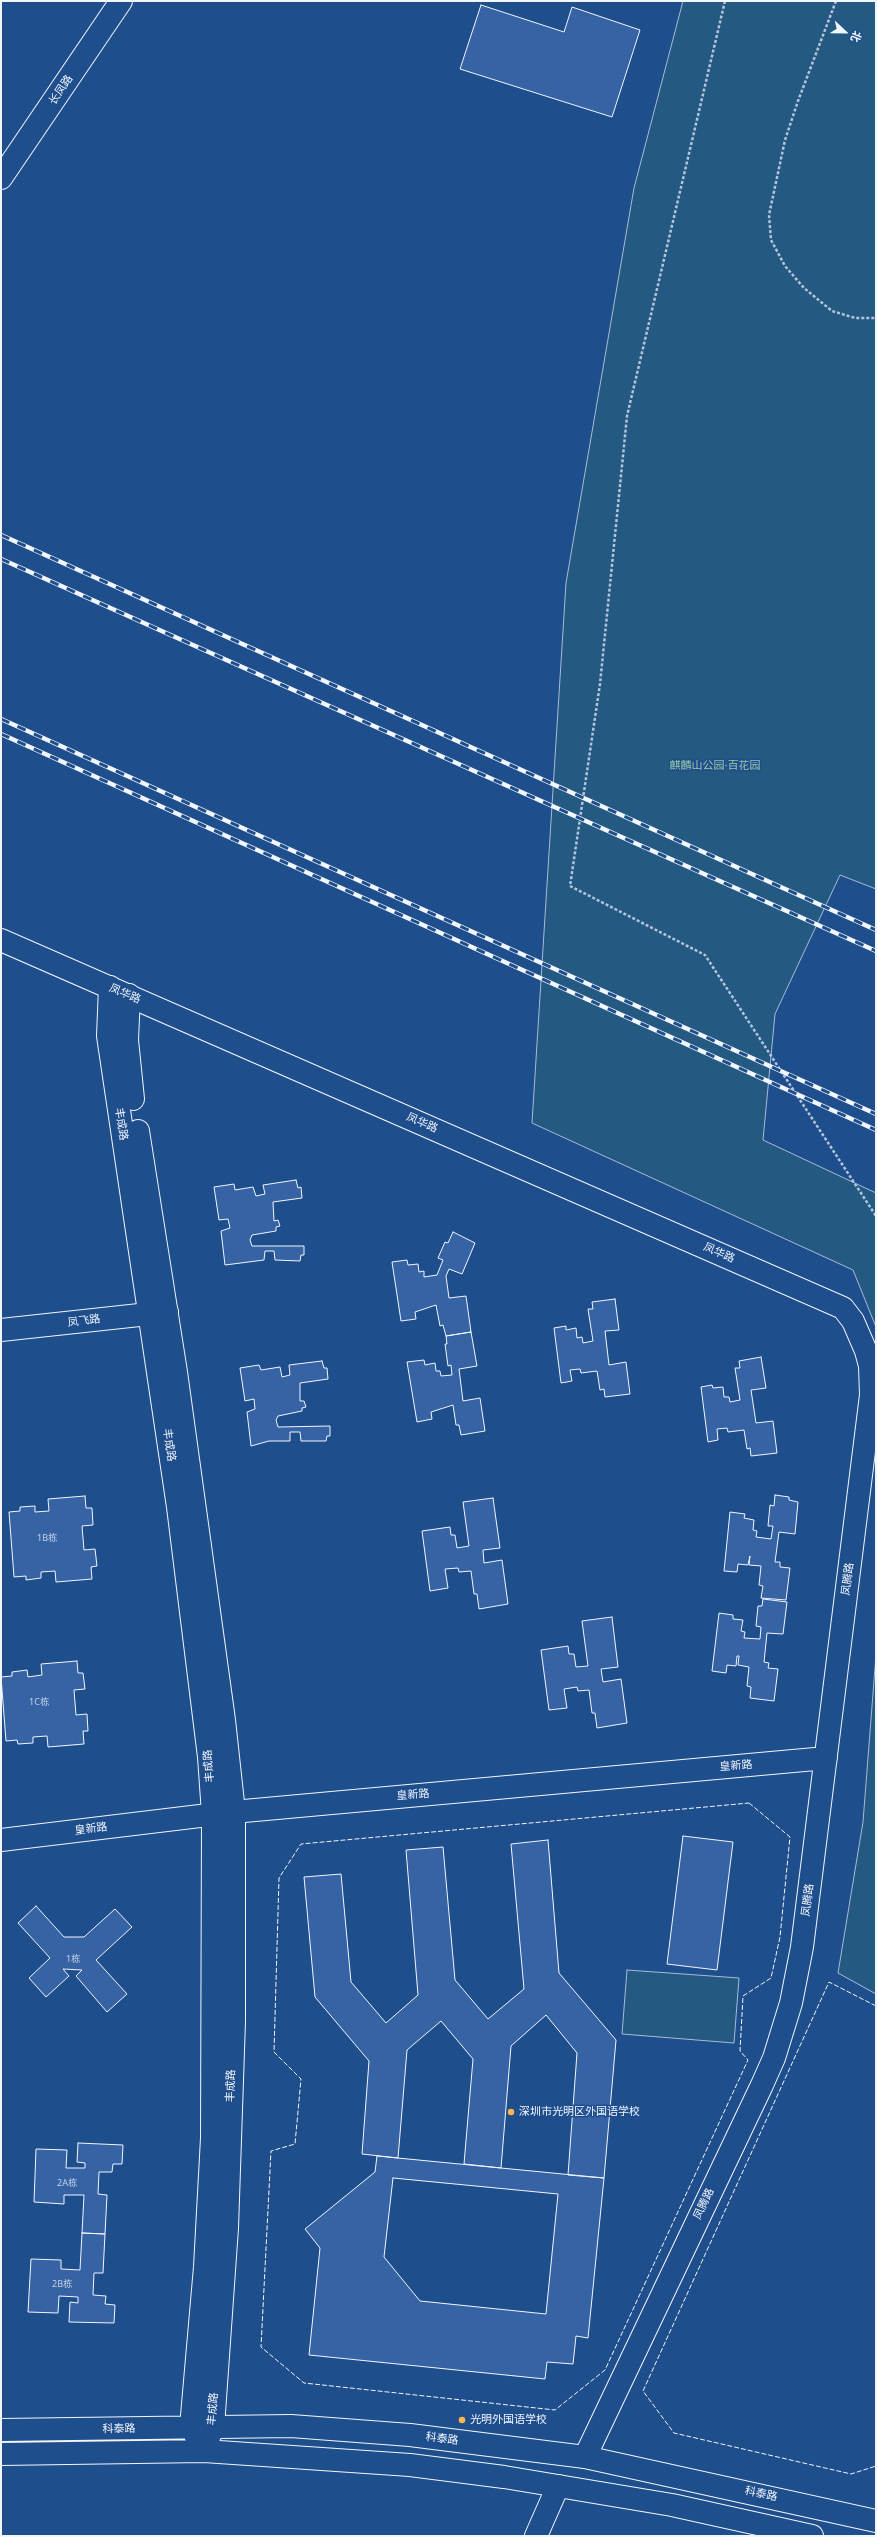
<!DOCTYPE html>
<html>
<head>
<meta charset="utf-8">
<style>
	body { margin:0 }
	#map { position:relative; width:877px; height:2537px; overflow:hidden; background:#1f4e8c; font-family:"Noto Sans","Noto Sans SC",sans-serif }
	canvas { display:block }
	.frame { position:absolute; inset:0; border:2px solid #f2f6ff; pointer-events:none }
	.north { position:absolute; left:825px; top:12px; width:40px; height:40px; -webkit-text-stroke:3px #1f4e8c; paint-order:stroke; rotate:112deg; font-size:11px; font-weight:700; line-height:16px; text-align:center; color:#f2f6ff }
	.north::after { content:''; display:block; margin:auto; width:14px; height:18px; background:#f2f6ff; clip-path:polygon(50% 0,100% 100%,50% 72%,0 100%) }
</style>
</head>
<body>
<div id="map">
<canvas width="877" height="2537"></canvas>
<div class="frame"></div>
<div class="north">北</div>
</div>
<script>
const g = document.querySelector('canvas').getContext('2d');
g.lineJoin = 'round';
function fill(path, color) { g.fillStyle = color; g.fill(path, 'evenodd'); }
const shape = rows => new Path2D(rows.map(r => 'M' + r).join(''));
function stroke(path, color, width, dash) { g.strokeStyle = color; g.lineWidth = width; g.lineCap = dash ? 'butt' : 'round'; g.setLineDash(dash || []); g.stroke(path); }
function write(font, color, halo, rows, align = 'center') {
  g.font = font + ' "Noto Sans","Noto Sans SC",sans-serif'; g.lineWidth = 3; g.setLineDash([]); g.textBaseline = 'middle'; g.strokeStyle = halo; g.fillStyle = color; for (const [text, x, y, turn = 0] of rows) {
    g.save(); g.translate(x, y); g.rotate((+turn || 0) * Math.PI / 180); g.textAlign = isNaN(turn) ? turn : align; if (halo) g.strokeText(text, 0, 0); g.fillText(text, 0, 0); g.restore();
  }
}
const green = shape([
	[683,1,876,1,876,889,840,875,775,1014,763,1140,876,1193,876,1327,853,1270,532,1123,566,583,634,188,683,1],
	[876,1655,876,1994,838,1973,863,1822,876,1655],
	[627,1970,739,1978,734,2043,622,2034,627,1970]
]);
fill(green, '#245a82');
stroke(green, '#a8bbd7', 1);
const building = shape([
	[481,5,564,32,572,7,640,30,612,117,460,69,481,5],
	[296,1180,298,1188,301,1187,302,1198,273,1202,274,1221,278,1220,280,1226,276,1227,276,1231,252,1235,250,1240,252,1246,304,1246,304,1255,301,1255,300,1261,275,1260,274,1251,265,1251,264,1260,225,1265,221,1231,230,1228,228,1219,219,1220,214,1187,234,1184,235,1190,253,1187,256,1196,265,1194,263,1185,296,1180],
	[453,1232,475,1243,462,1274,449,1269,446,1276,449,1298,466,1296,471,1332,446,1336,443,1325,440,1326,436,1305,415,1312,416,1319,401,1321,392,1262,407,1260,408,1265,418,1264,419,1272,424,1271,424,1277,437,1275,443,1260,438,1258,445,1242,448,1243,453,1232],
	[615,1299,619,1330,605,1331,609,1365,626,1362,630,1394,605,1397,604,1389,600,1390,597,1371,581,1373,580,1369,570,1370,572,1381,561,1383,554,1328,566,1326,566,1330,576,1328,577,1338,582,1337,583,1343,593,1341,588,1309,593,1309,592,1302,615,1299],
	[471,1332,477,1366,459,1369,463,1401,480,1398,485,1431,461,1435,459,1425,456,1425,453,1405,431,1412,432,1419,417,1422,407,1362,424,1360,425,1365,435,1363,436,1371,440,1371,441,1376,452,1375,451,1365,448,1366,445,1344,447,1344,446,1336,471,1332],
	[761,1357,766,1388,751,1390,756,1423,773,1421,777,1453,751,1456,750,1448,747,1449,744,1430,728,1432,727,1428,717,1429,718,1440,708,1442,701,1387,712,1385,713,1388,723,1387,724,1397,729,1397,730,1402,740,1400,735,1368,740,1368,739,1361,761,1357],
	[322,1361,324,1368,327,1368,328,1379,300,1383,300,1401,304,1401,306,1407,302,1408,302,1411,278,1416,276,1420,278,1427,330,1426,330,1436,327,1436,326,1441,301,1441,300,1432,290,1432,290,1441,269,1441,251,1446,247,1412,255,1409,254,1399,245,1401,240,1368,259,1365,261,1370,280,1367,282,1377,290,1375,289,1365,322,1361],
	[775,1495,789,1497,789,1500,798,1502,795,1534,779,1532,775,1562,780,1562,780,1567,790,1568,786,1600,761,1598,763,1586,759,1585,761,1566,749,1565,750,1556,748,1565,738,1564,737,1572,724,1571,730,1512,745,1514,744,1518,754,1520,753,1530,757,1531,756,1537,771,1539,773,1526,768,1526,770,1505,774,1506,775,1495],
	[85,1496,86,1508,92,1508,93,1525,82,1526,84,1550,95,1549,97,1566,91,1567,92,1579,56,1582,55,1571,41,1572,41,1578,26,1580,26,1576,14,1577,9,1512,20,1511,20,1507,35,1506,35,1512,49,1511,48,1499,85,1496],
	[493,1498,500,1548,483,1550,484,1563,502,1560,508,1604,479,1609,477,1594,474,1594,471,1571,459,1572,458,1568,445,1569,448,1588,430,1591,422,1531,450,1527,451,1535,455,1535,457,1548,469,1546,463,1502,493,1498],
	[763,1599,787,1602,783,1634,767,1633,764,1662,769,1663,768,1668,778,1669,774,1701,750,1698,751,1687,747,1686,749,1667,738,1665,739,1656,737,1656,736,1666,727,1665,726,1673,712,1671,719,1613,733,1615,733,1619,743,1620,741,1631,745,1632,744,1638,760,1639,761,1627,756,1626,758,1606,762,1606,763,1599],
	[612,1617,618,1667,601,1669,603,1682,621,1679,627,1723,597,1728,595,1713,592,1713,589,1690,578,1691,577,1687,564,1689,567,1708,549,1710,541,1650,568,1646,569,1654,574,1654,576,1667,588,1666,582,1621,612,1617],
	[77,1661,78,1673,83,1673,85,1689,74,1690,76,1715,87,1714,88,1731,83,1731,84,1744,48,1747,47,1736,33,1737,33,1743,18,1744,17,1740,6,1741,1,1677,12,1676,12,1672,27,1670,28,1677,42,1675,41,1664,77,1661],
	[683,1836,733,1842,717,1970,667,1964,683,1836],
	[548,1840,559,1973,616,2040,604,2178,568,2175,577,2053,546,2015,511,2046,501,2168,464,2164,473,2059,441,2021,407,2050,398,2158,362,2154,369,2061,315,1997,304,1877,341,1874,351,1982,386,2023,418,1995,406,1850,443,1847,455,1980,488,2019,524,1989,511,1844,548,1840],
	[36,1906,64,1937,84,1937,115,1909,132,1927,96,1960,127,1994,107,2012,76,1976,82,1970,63,1969,69,1976,46,1997,29,1978,50,1958,18,1923,36,1906],
	[78,2143,123,2145,122,2164,113,2164,112,2172,99,2172,98,2194,107,2195,105,2234,82,2233,84,2195,64,2195,64,2204,34,2202,36,2149,67,2150,66,2168,85,2168,85,2163,77,2162,78,2143],
	[377,2156,604,2178,588,2338,576,2336,573,2364,547,2362,545,2379,309,2355,320,2248,305,2229,375,2172,377,2156],
	[393,2178,558,2194,546,2314,420,2301,384,2257,393,2178],
	[82,2233,105,2234,103,2273,94,2273,93,2295,106,2296,105,2304,115,2305,114,2323,69,2322,70,2302,78,2303,78,2297,59,2296,58,2313,28,2312,31,2259,61,2260,61,2269,80,2270,82,2233]
]);
fill(building, '#3563a3');
stroke(building, '#f2f6ff', 1);
const tertiary = shape([
	[1,940,843,1308,853,1321,866,1351,870,1366,871,1395,802,1947,791,2003,774,2058,762,2085,585,2457],
	[1,1330,167,1312],
	[1,1840,233,1812,826,1758],
	[536,2536,558,2486]
]);
const secondary = shape([
	[1,178,121,1],
	[110,987,108,1036,178,1507,209,1757,213,1814,212,2138,205,2267,191,2427,204,2451],
	[129,995,127,1040,133,1099],
	[138,1131,176,1372,224,1720,234,1812,234,2021,227,2228,213,2427,204,2451],
	[1,2430,291,2426,410,2435,585,2457,876,2521],
	[1,2454,204,2451,410,2465,504,2477,672,2505,812,2536]
]);
stroke(tertiary, '#f2f6ff', 24);
stroke(secondary, '#f2f6ff', 24);
stroke(shape([
	[725,1,627,416,600,684,570,886,705,955,876,1216],
	[836,1,798,101,785,140,769,215,771,240,785,266,804,288,832,311,855,318,876,318]
]), '#b3c4dc', 2.5, [3, 2]);
stroke(tertiary, '#1f4e8c', 22);
stroke(secondary, '#1f4e8c', 22);
const rail = shape([
	[1,535,876,930],
	[1,559,876,951],
	[1,719,876,1114],
	[1,734,876,1130]
]);
stroke(rail, '#f2f6ff', 4.5);
stroke(rail, '#1f4e8c', 3, [9]);
stroke(shape([
	[749,1803,790,1837,780,1937,771,1978,743,1996,740,2051,748,2060,605,2370,555,2410,304,2383,261,2347,271,2151,295,2144,301,2079,274,2052,279,1878,301,1844,749,1803],
	[876,2006,829,1982,643,2391,674,2433,851,2474,876,2466]
]), '#f2f6ff', 1, [5, 2]);
for (const [x, y, r, color] of [
	[511,2112,4,"#ffb74d"],
	[462,2420,4,"#ffb74d"]
]) { const dot = new Path2D(); dot.arc(x, y, r, 0, 2 * Math.PI); g.fillStyle = color; g.fill(dot); stroke(dot, '#1f4e8c', 1.5); }
write('9px', '#c3d1e8', null, [
	["1B栋",47,1538],
	["1C栋",39,1702],
	["1栋",73,1959],
	["2A栋",67,2183],
	["2B栋",62,2284]
]);
write('11px', '#f2f6ff', '#1f4e8c', [
	["长凤路",61,90,-56],
	["凤华路",125,994,23],
	["凤华路",422,1123,24],
	["丰成路",121,1124,81],
	["凤华路",719,1253,24],
	["凤飞路",84,1321,-7],
	["丰成路",169,1445,82],
	["凤腾路",848,1579,-83],
	["丰成路",209,1766,-95],
	["皇新路",736,1766,-5],
	["皇新路",413,1795,-5],
	["皇新路",91,1829,-7],
	["凤腾路",808,1900,-83],
	["丰成路",231,2086,-88],
	["凤腾路",704,2204,-65],
	["丰成路",213,2409,-85],
	["科泰路",119,2429,-1],
	["科泰路",442,2439,7],
	["科泰路",761,2494,12]
]);
write('11px', '#97c8a6', '#1f4e8c', [
	["麒麟山公园·百花园",715,766]
]);
write('11px', '#f2f6ff', '#1f4e8c', [
	["深圳市光明区外国语学校",519,2112],
	["光明外国语学校",470,2420]
], 'left');
</script>
</body>
</html>
